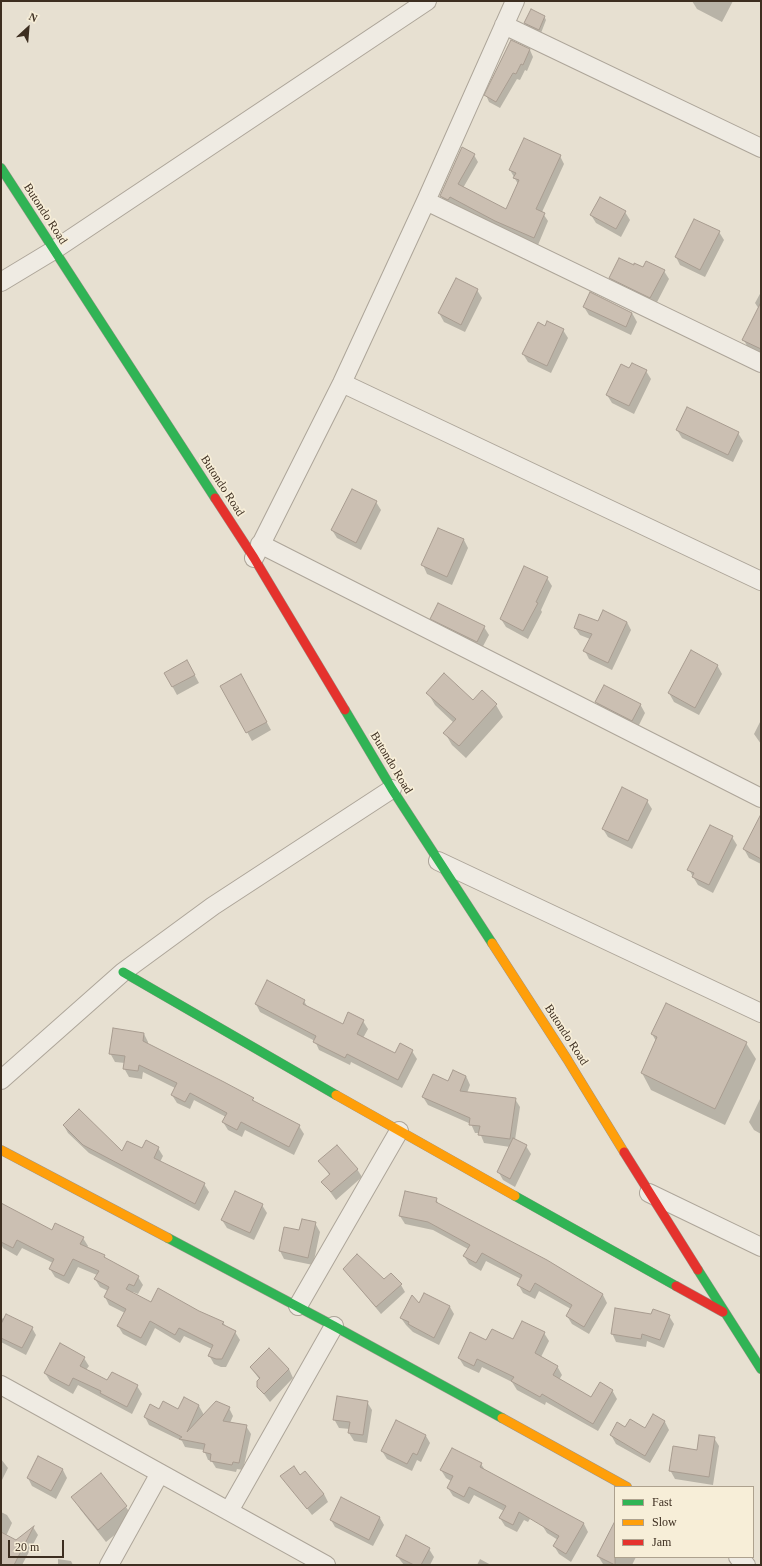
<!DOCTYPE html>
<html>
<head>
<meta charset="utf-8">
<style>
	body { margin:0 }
	#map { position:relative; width:762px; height:1566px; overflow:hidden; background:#e7e0d1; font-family:Georgia,serif }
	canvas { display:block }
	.frame { position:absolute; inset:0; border:2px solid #3d2e20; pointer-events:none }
	.legend { position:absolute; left:614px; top:1486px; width:140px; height:72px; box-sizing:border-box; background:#f7eed8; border:1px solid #ada18e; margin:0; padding:5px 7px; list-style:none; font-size:12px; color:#3d2e20 }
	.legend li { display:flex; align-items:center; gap:8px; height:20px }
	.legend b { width:20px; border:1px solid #ada18e }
	.north { position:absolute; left:8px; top:8px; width:40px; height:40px; -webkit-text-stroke:3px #f7eed8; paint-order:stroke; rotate:26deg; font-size:11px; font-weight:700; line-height:16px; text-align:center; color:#3d2e20 }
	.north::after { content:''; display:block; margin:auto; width:14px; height:18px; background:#3d2e20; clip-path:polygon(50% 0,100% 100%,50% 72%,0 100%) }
	.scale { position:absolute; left:8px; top:1540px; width:56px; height:18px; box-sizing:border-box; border:2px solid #3d2e20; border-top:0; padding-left:5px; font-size:12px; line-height:14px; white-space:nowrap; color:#3d2e20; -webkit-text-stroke:3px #f7eed8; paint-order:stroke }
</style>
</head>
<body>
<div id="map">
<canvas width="762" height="1566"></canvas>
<div class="frame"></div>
<ul class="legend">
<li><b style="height:5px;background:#30b455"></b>Fast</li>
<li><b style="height:5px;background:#ff9f0a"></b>Slow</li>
<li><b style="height:5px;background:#e5322d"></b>Jam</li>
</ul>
<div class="north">N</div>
<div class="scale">20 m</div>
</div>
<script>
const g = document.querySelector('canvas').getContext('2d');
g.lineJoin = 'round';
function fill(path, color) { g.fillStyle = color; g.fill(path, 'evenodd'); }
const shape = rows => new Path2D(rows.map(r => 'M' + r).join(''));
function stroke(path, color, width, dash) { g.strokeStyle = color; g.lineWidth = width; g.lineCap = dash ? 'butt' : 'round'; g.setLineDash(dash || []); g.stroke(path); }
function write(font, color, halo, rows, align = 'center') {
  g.font = font + ' Georgia,serif'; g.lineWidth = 3.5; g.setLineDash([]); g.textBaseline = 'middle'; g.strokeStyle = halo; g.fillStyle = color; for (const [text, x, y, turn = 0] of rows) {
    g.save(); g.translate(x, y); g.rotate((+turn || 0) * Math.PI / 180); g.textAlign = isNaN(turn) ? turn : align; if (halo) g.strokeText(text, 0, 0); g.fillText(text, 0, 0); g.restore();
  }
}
fill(shape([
	[692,1,733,1,722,22,697,9],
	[544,16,546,20,541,33,527,27,525,23],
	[512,42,530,50,533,57,527,71,525,70,520,80,517,79,500,108,489,102,486,95],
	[474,155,478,162,463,188,507,211,518,184,510,170,560,156,564,164,542,212,548,221,538,245,500,228,454,204,453,207,445,204,441,196],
	[625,212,630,220,621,237,596,223,591,215],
	[719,232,724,240,705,277,680,265,676,257],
	[634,266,664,271,669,279,655,306,615,286,610,278],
	[477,290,482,298,465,332,444,322,439,313],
	[761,292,761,355,748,348,744,340,759,309,755,303],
	[584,307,632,313,637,322,631,335,589,315],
	[545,327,563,330,568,338,551,373,528,362,523,354],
	[629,370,646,371,651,379,634,414,612,403,607,395],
	[677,430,738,433,743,441,733,462,682,438],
	[376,502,381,510,361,550,337,538,332,530],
	[439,529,464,540,468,548,452,585,427,574,423,565],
	[547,578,552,586,541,610,542,612,528,639,506,627,501,619],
	[431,618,484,627,489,635,481,650,436,627],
	[599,622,627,622,631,630,612,670,589,659,585,651,590,639,580,635,575,628],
	[717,665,722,674,699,715,674,702,669,693],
	[192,670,199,683,177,695,165,673],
	[241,675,271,730,252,741,222,686],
	[428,693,496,705,503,717,466,758,452,745,445,733,454,723,435,705],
	[596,702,640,704,645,713,637,729,601,710],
	[761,720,761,744,754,734],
	[647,801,652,809,632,849,608,837,603,829],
	[761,816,761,864,749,858,744,849],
	[732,837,737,845,713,893,698,885,689,870],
	[304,1001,308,1008,343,1025,363,1021,368,1029,363,1038,395,1054,412,1051,417,1059,402,1088,351,1062,350,1065,319,1050,315,1041,260,1012,256,1004],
	[144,1034,148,1042,148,1045,253,1099,255,1103,299,1126,304,1134,294,1155,245,1130,242,1137,228,1130,223,1122,226,1117,194,1100,190,1109,177,1103,172,1095,175,1088,143,1072,142,1079,129,1077,124,1068,125,1063,115,1062,110,1053],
	[652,1034,746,1043,756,1059,725,1125,651,1090,642,1073,656,1041],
	[466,1076,470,1085,467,1093,515,1099,520,1107,515,1140,526,1146,531,1154,515,1187,503,1180,498,1171,510,1147,484,1143,480,1133,475,1133,471,1124,428,1105,423,1097,449,1082],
	[761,1097,761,1134,754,1130,749,1122],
	[64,1126,123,1152,158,1148,163,1156,160,1162,204,1184,209,1192,199,1211,89,1153,68,1133],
	[320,1161,357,1169,362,1177,336,1200,323,1182,330,1176],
	[436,1199,439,1205,546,1261,603,1295,607,1303,589,1334,572,1324,567,1316,571,1309,539,1291,535,1299,523,1293,518,1284,521,1279,486,1261,481,1271,469,1264,464,1256,468,1249,433,1230,405,1224,400,1216],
	[1,1204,53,1231,83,1238,88,1246,87,1248,104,1256,106,1259,138,1277,143,1285,138,1294,133,1292,132,1294,151,1303,199,1312,223,1322,226,1327,235,1332,240,1340,226,1367,221,1367,214,1364,209,1355,212,1349,184,1336,180,1343,155,1328,146,1346,123,1334,118,1326,125,1313,109,1305,105,1297,108,1291,100,1287,95,1279,97,1275,78,1267,69,1284,55,1277,50,1269,53,1263,22,1248,17,1256,3,1248,1,1244],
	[262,1205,267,1213,254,1240,227,1228,222,1220],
	[315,1223,320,1232,313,1265,284,1259,280,1251,300,1232],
	[344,1269,401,1285,405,1292,381,1314],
	[424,1294,450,1307,454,1314,439,1345,413,1332,406,1325,401,1318,419,1304],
	[652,1315,669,1316,674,1324,664,1348,647,1341,646,1347,616,1342,612,1333],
	[1,1318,32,1328,36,1335,26,1355,1,1342],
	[544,1333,549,1341,541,1357,557,1366,562,1375,559,1380,592,1399,612,1390,617,1399,598,1431,546,1402,545,1405,517,1390,512,1382,482,1367,479,1373,464,1366,459,1358,487,1341,513,1340],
	[269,1350,289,1369,293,1378,270,1402,258,1387,260,1380,251,1368],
	[84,1358,89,1366,86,1370,108,1381,112,1373,137,1386,142,1394,132,1414,78,1385,73,1394,50,1381,45,1373],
	[184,1399,199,1406,204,1415,229,1408,233,1416,230,1423,246,1426,251,1434,243,1470,237,1469,236,1472,216,1468,211,1460,208,1460,204,1450,185,1447,182,1441,149,1425,145,1417,159,1410,178,1410],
	[367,1402,372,1410,367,1443,354,1441,349,1433,350,1429,339,1428,334,1419],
	[653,1415,665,1422,669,1430,650,1463,616,1444,611,1435,645,1429],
	[426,1436,430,1443,421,1462,417,1460,412,1471,387,1459,382,1451],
	[714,1438,719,1446,713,1485,675,1479,670,1470],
	[39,1457,63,1470,67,1478,56,1499,32,1486,28,1478],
	[1,1459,8,1468,2,1480,1,1480],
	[481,1464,485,1470,534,1496,539,1504,528,1522,524,1520,517,1532,505,1526,500,1518,504,1511,474,1495,469,1504,453,1496,448,1488,451,1481,446,1478,441,1470],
	[101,1475,126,1507,134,1519,106,1542,80,1509,73,1497],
	[282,1476,300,1477,324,1494,328,1502,312,1515],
	[342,1498,380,1518,384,1525,373,1546,335,1527,331,1520],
	[551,1505,584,1524,588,1532,571,1562,559,1554,554,1546,558,1540,547,1533,542,1525],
	[1,1512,7,1515,12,1523,6,1536,16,1541,33,1527,38,1535,22,1565,1,1565],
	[615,1538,615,1557,636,1557,632,1565,603,1564,598,1556],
	[429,1549,434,1557,430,1565,404,1565,397,1556],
	[58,1559,71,1561,73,1565,58,1565],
	[480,1559,491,1565,477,1565]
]), '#0003');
const building = shape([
	[531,9,545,16,539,30,524,23,531,9],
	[511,40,530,49,523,65,521,64,516,74,513,73,496,102,484,95,511,40],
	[524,138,561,155,536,209,545,213,534,238,495,221,450,197,448,200,440,196,462,147,475,154,458,184,506,209,519,180,513,178,516,173,509,170,524,138],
	[600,197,626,211,616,229,590,215,600,197],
	[694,219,720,231,700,270,675,257,694,219],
	[619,258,634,265,634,263,643,267,646,261,665,270,650,298,609,278,619,258],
	[456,278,478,289,461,325,438,313,456,278],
	[590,292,632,313,626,327,583,307,590,292],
	[761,302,761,349,742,340,761,302],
	[547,321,564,329,547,366,522,354,538,322,545,326,547,321],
	[632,363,647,370,629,406,606,395,621,364,629,368,632,363],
	[687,407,739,432,728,455,676,430,687,407],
	[352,489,377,501,356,543,331,530,352,489],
	[438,528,464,539,447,577,421,565,438,528],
	[524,566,548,577,536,602,538,603,523,631,500,619,524,566],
	[438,603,485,626,477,642,430,619,438,603],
	[603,610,627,622,608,663,583,651,592,634,574,628,579,614,598,621,603,610],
	[691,650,718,665,695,708,668,693,691,650],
	[187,660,195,675,172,687,164,673,187,660],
	[444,673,473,700,482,690,497,704,459,746,443,733,456,719,426,693,444,673],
	[241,674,267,722,246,733,220,686,241,674],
	[604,685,641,704,632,721,595,702,604,685],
	[622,787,648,800,628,841,602,829,622,787],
	[761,814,761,859,743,849,761,814],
	[710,825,733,836,709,885,692,877,694,873,687,870,710,825],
	[267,980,305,1000,303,1004,343,1024,348,1012,364,1020,357,1034,395,1053,400,1043,413,1050,398,1080,347,1054,345,1058,313,1042,316,1036,255,1004,267,980],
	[666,1003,747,1042,715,1109,641,1073,657,1037,651,1034,666,1003],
	[113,1028,144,1033,143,1041,224,1082,254,1098,252,1100,300,1125,289,1147,241,1122,237,1130,222,1122,227,1113,190,1093,185,1102,171,1095,177,1083,139,1065,138,1071,123,1069,125,1056,109,1054,113,1028],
	[453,1070,466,1076,460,1091,516,1098,510,1139,478,1135,480,1126,469,1125,470,1118,422,1097,433,1074,448,1081,453,1070],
	[79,1109,122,1151,127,1141,142,1148,146,1140,159,1147,154,1158,205,1183,195,1204,83,1145,63,1125,79,1109],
	[513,1138,527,1145,510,1179,497,1172,513,1138],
	[337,1145,358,1169,331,1192,321,1182,330,1174,318,1161,337,1145],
	[235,1191,263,1204,250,1233,221,1220,235,1191],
	[405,1191,437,1198,436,1202,547,1260,603,1294,584,1327,566,1316,572,1305,535,1283,530,1292,517,1285,522,1275,482,1253,476,1263,463,1256,470,1245,428,1222,399,1216,405,1191],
	[1,1203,52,1230,55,1223,84,1237,80,1244,105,1255,104,1257,139,1276,134,1286,129,1284,126,1289,151,1302,158,1288,199,1311,224,1322,222,1324,236,1331,222,1359,216,1359,208,1356,213,1345,179,1328,175,1335,150,1321,141,1338,117,1326,126,1309,104,1297,109,1287,94,1279,99,1271,73,1259,64,1276,49,1269,54,1259,17,1240,13,1248,1,1242,1,1203],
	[302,1219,316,1222,308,1258,279,1251,284,1227,299,1230,302,1219],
	[357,1254,384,1279,391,1273,402,1284,376,1307,343,1269,357,1254],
	[424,1293,450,1306,434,1338,408,1324,409,1322,400,1318,412,1295,419,1303,424,1293],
	[615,1308,651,1314,653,1309,670,1315,660,1340,642,1334,641,1339,611,1334,615,1308],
	[6,1314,33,1327,22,1348,1,1338,1,1324,6,1314],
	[522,1321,545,1332,535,1353,558,1366,553,1375,591,1397,600,1382,613,1390,593,1424,542,1394,540,1397,511,1381,514,1377,477,1359,474,1366,458,1358,470,1332,486,1340,492,1329,513,1339,522,1321],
	[60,1343,85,1357,80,1366,107,1380,112,1372,138,1385,127,1407,100,1393,101,1391,73,1378,69,1386,44,1373,60,1343],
	[269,1348,289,1369,264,1394,257,1387,257,1381,260,1378,250,1367,269,1348],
	[337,1396,368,1401,363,1435,348,1433,350,1422,333,1420,337,1396],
	[184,1397,199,1405,187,1432,216,1401,230,1407,223,1421,247,1425,239,1463,233,1462,232,1465,210,1461,211,1454,203,1452,205,1444,179,1439,182,1437,144,1417,150,1404,159,1409,163,1401,178,1409,184,1397],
	[653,1414,665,1421,645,1456,610,1435,617,1422,625,1427,630,1419,645,1428,653,1414],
	[396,1420,426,1435,417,1455,413,1453,407,1464,381,1451,396,1420],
	[699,1435,715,1437,709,1477,669,1471,673,1446,697,1450,699,1435],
	[452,1448,482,1463,480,1467,584,1523,566,1554,553,1546,559,1536,519,1512,513,1525,499,1518,506,1506,469,1487,464,1497,447,1488,453,1476,440,1470,452,1448],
	[38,1456,63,1469,51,1491,27,1478,38,1456],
	[294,1466,300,1475,305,1471,324,1494,307,1509,280,1476,294,1466],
	[101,1473,127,1506,98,1530,71,1497,101,1473],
	[341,1497,380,1517,369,1540,330,1520,341,1497],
	[615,1521,615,1565,597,1556,615,1521],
	[34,1526,14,1565,1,1565,1,1532,16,1540,34,1526],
	[406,1535,430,1548,421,1565,414,1565,396,1556,406,1535]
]);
fill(building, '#cbbfb2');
stroke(building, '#a89c90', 1);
const street = shape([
	[504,25,761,148],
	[426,201,761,363],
	[1,282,54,250,427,1],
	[342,383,761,581],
	[260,544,761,798],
	[254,558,342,383,426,201,515,1],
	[438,861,761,1013],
	[1,1080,123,972,213,906,392,789],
	[649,1193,761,1247],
	[298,1306,399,1131],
	[1,1385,326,1565],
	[229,1511,334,1326],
	[738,1557,746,1565],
	[109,1565,160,1473]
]);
const fast = shape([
	[1,168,215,498],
	[345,710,392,789,492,943],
	[123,972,336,1095],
	[515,1196,676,1286],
	[168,1238,334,1326,502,1418],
	[698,1270,761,1369]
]);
const slow = shape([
	[492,943,567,1059,624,1152],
	[336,1095,515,1196],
	[1,1150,168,1238],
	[502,1418,627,1487]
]);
const jam = shape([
	[215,498,254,558,345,710],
	[624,1152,698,1270],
	[676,1286,723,1312]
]);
stroke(street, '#ada599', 20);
stroke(fast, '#9c958a', 10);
stroke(slow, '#9c958a', 10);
stroke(jam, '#9c958a', 10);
stroke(street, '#efebe3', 18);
stroke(fast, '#30b455', 9);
stroke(slow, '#ff9f0a', 9);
stroke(jam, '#e5322d', 9);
write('12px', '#3d2e20', '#f7eed8', [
	["Butondo Road",45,214,57],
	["Butondo Road",222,486,57],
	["Butondo Road",391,763,59],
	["Butondo Road",566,1035,57]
]);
</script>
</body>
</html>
